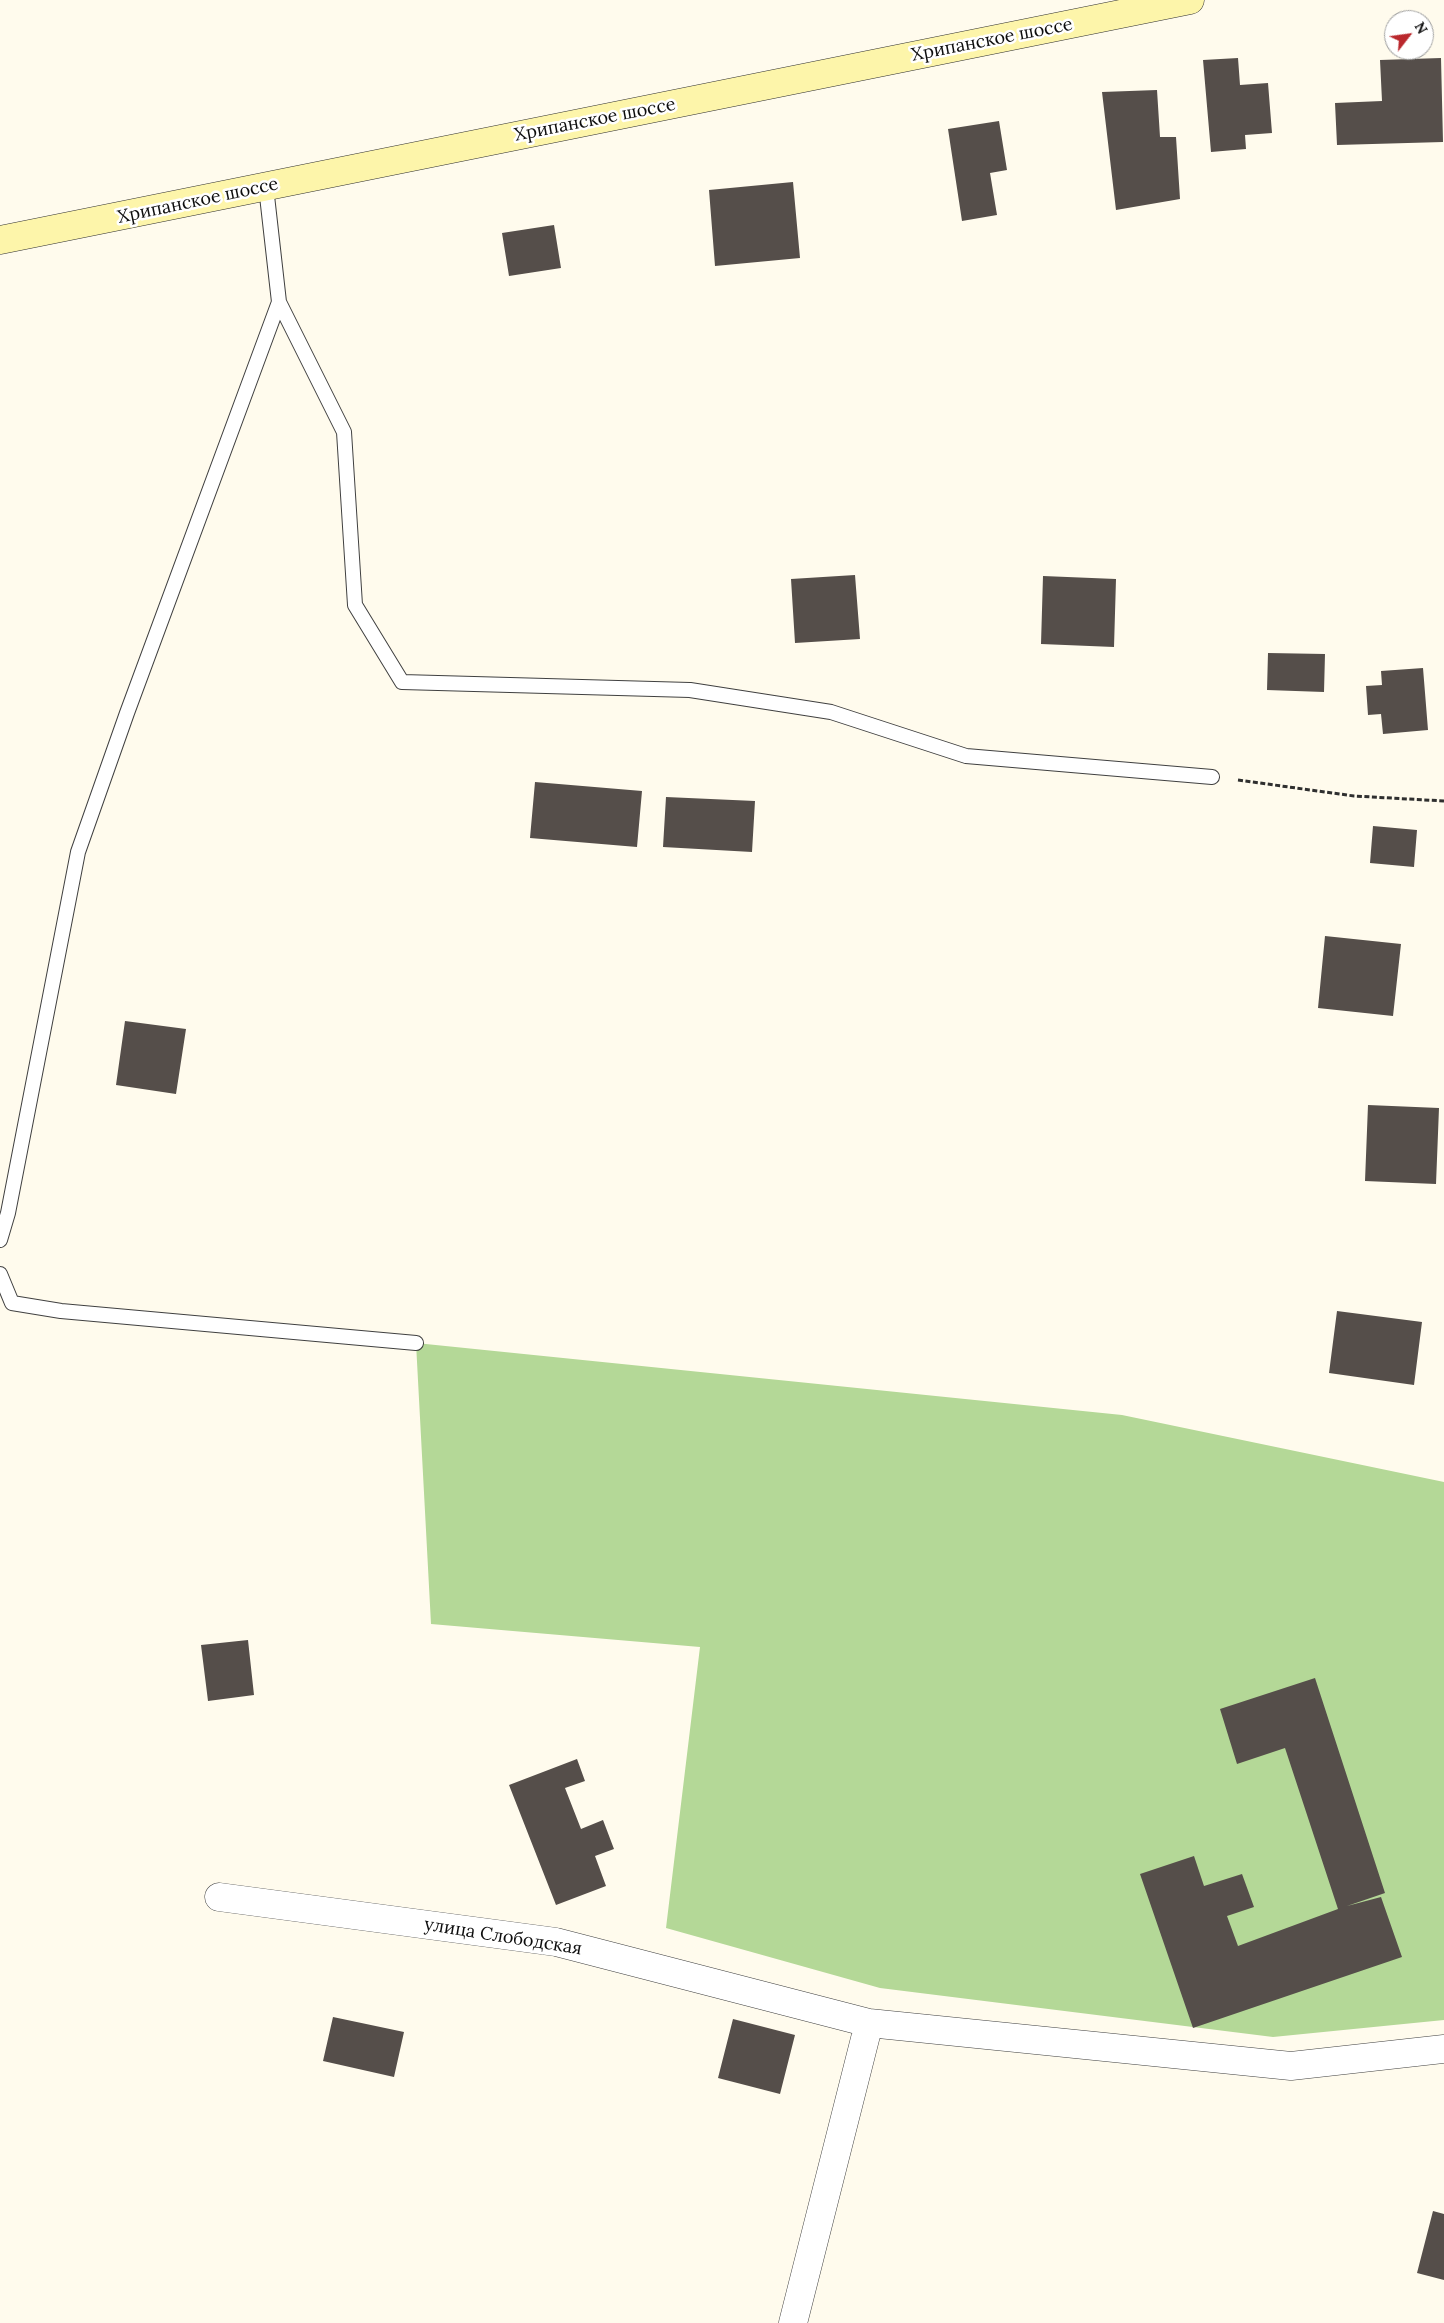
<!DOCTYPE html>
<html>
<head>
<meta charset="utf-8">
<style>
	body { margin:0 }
	#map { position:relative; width:1444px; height:2323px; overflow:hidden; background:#fffbed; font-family:Lora,serif }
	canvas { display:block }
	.north { position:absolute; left:1384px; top:10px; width:50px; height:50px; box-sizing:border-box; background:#fff; border:1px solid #9e9e9e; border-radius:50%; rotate:60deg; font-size:14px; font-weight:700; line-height:20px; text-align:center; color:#0d0d0d }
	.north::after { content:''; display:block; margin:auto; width:18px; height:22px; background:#ba282d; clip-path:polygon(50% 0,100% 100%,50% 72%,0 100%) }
</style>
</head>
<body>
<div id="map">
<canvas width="1444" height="2323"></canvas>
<div class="north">N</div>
</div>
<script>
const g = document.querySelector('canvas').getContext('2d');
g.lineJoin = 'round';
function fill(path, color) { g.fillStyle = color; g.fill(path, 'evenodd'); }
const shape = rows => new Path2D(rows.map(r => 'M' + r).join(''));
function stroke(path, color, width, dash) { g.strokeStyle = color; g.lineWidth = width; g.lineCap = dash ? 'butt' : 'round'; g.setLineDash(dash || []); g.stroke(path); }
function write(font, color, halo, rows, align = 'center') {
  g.font = font + ' Lora,serif'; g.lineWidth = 5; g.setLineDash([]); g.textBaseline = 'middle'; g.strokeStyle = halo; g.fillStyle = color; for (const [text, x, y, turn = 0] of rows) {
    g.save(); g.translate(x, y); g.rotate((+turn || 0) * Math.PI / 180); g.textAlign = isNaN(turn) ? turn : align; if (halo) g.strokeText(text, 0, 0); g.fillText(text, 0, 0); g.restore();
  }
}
fill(shape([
	[416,1343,1122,1415,1444,1482,1444,2020,1273,2037,880,1988,666,1928,700,1647,431,1624]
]), '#b4d897');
fill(shape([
	[1238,58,1240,85,1268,83,1272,133,1245,135,1246,149,1211,152,1203,60],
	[1441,58,1443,142,1337,145,1335,103,1382,101,1380,60],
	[1157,90,1160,137,1176,137,1180,199,1116,210,1102,92],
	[999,121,1007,170,990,173,997,215,962,221,948,129],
	[793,182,800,258,715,266,709,190],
	[554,225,561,268,509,276,502,233],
	[855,575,860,639,795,643,791,579],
	[1043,576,1116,579,1114,647,1041,644],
	[1268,653,1325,654,1324,692,1267,690],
	[1423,668,1428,730,1383,734,1381,714,1368,715,1366,686,1382,685,1381,671],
	[535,782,642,791,637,847,530,838],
	[666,797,755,801,752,852,663,847],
	[1373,826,1417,830,1414,867,1370,863],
	[1325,936,1401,944,1393,1016,1318,1008],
	[125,1021,186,1029,176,1094,116,1085],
	[1368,1105,1439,1108,1436,1184,1365,1181],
	[1337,1311,1422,1322,1414,1385,1329,1373],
	[248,1640,254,1695,208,1701,201,1645],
	[1315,1678,1385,1893,1347,1906,1381,1897,1402,1957,1193,2028,1140,1874,1194,1856,1204,1886,1242,1874,1254,1907,1227,1916,1238,1946,1338,1909,1285,1748,1237,1764,1220,1709],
	[577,1759,585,1781,565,1788,581,1829,603,1820,614,1849,595,1856,606,1886,556,1905,509,1785],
	[333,2017,404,2032,394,2077,323,2061],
	[733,2019,795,2035,780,2094,718,2078],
	[1433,2211,1444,2214,1444,2280,1417,2273]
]), '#554e4a');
const service = shape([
	[266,187,279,302,344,432,355,605,402,682,690,690,831,712,966,756,1212,777],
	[0,1240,8,1213,78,852,127,713,279,302],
	[0,1274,12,1303,61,1311,416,1343]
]);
const minor = shape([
	[219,1897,556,1942,869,2023,1291,2066,1444,2049],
	[793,2323,869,2023]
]);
const secondary = shape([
	[0,240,1190,0]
]);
stroke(service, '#404040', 16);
stroke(minor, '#404040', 29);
stroke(secondary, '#2f2f2f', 29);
stroke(shape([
	[1238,780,1354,796,1444,801]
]), '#2f2f2f', 3, [5, 2.5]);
stroke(service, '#fff', 14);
stroke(minor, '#fff', 28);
stroke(secondary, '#fdf5aa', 28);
write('18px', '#0d0d0d', '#fff', [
	["Хрипанское шоссе",992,40,-11],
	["Хрипанское шоссе",595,120,-11],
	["Хрипанское шоссе",198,201,-12],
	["улица Слободская",503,1937,9]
]);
</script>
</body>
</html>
